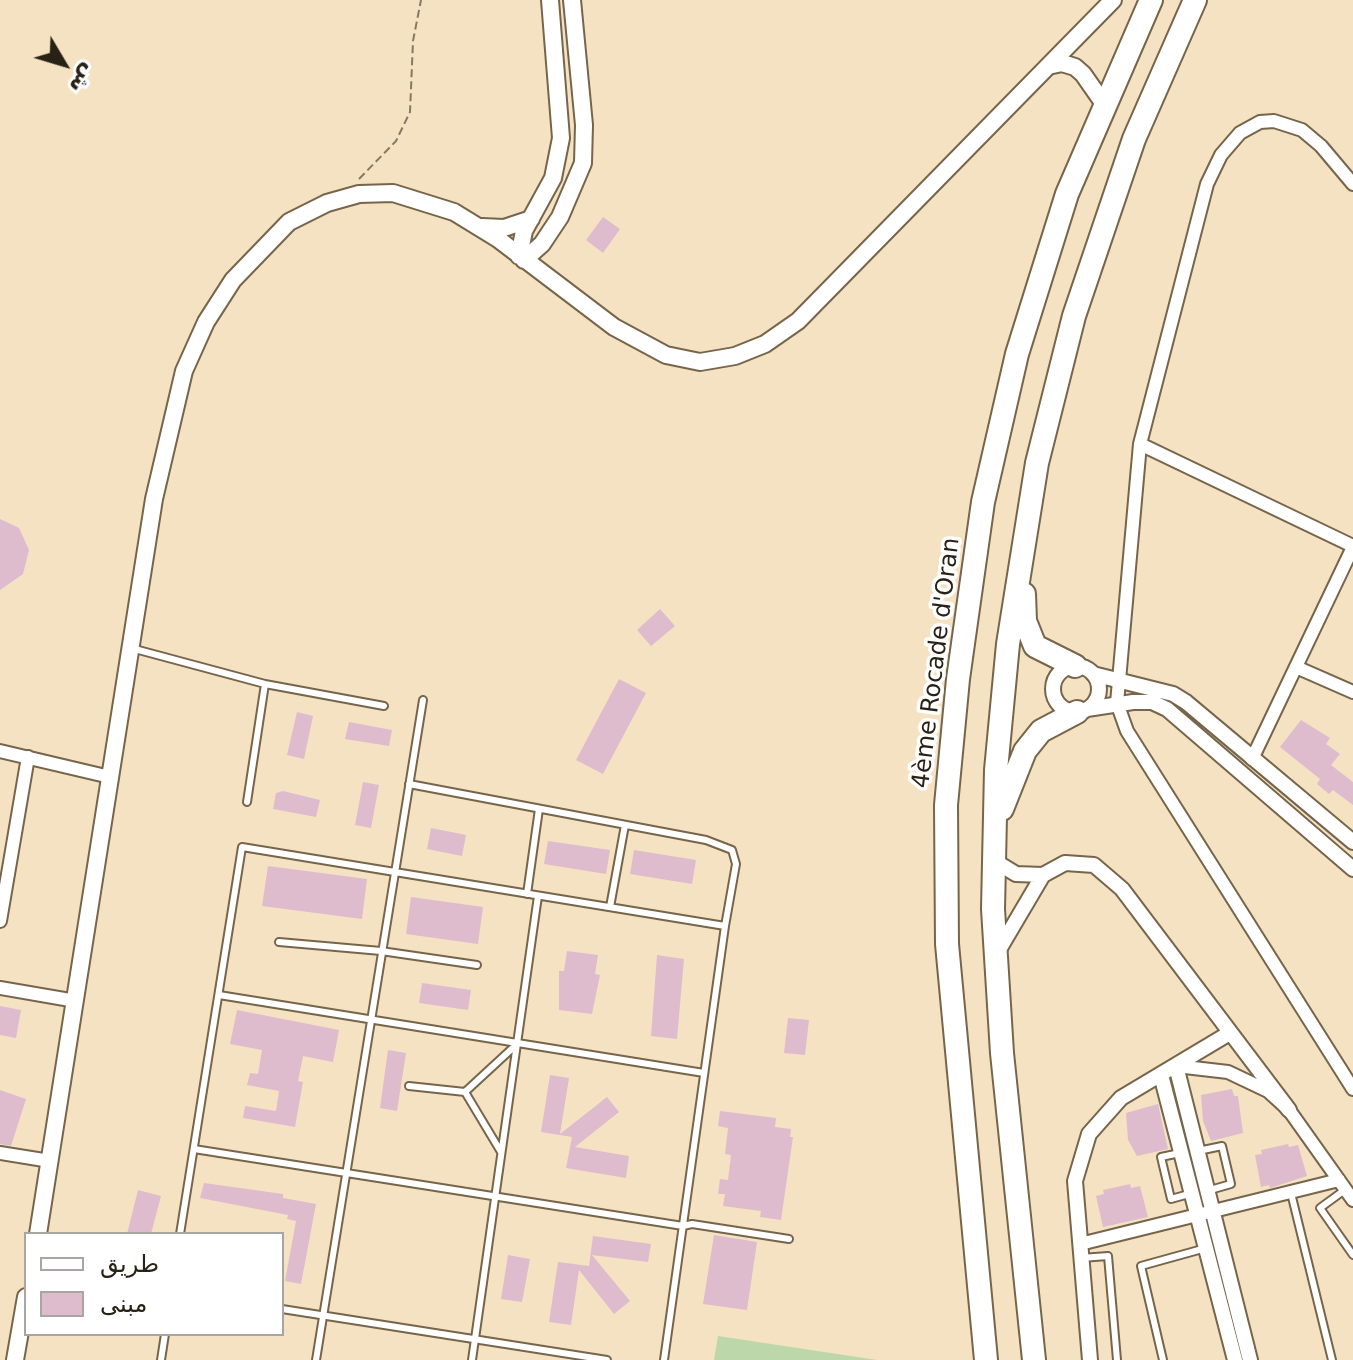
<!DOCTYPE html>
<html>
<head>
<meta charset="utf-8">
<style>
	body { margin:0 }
	#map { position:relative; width:1353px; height:1360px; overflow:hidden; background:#f5e2c3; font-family:"DejaVu Sans","Noto Naskh Arabic",sans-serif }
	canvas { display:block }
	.legend { position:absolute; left:24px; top:1232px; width:260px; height:104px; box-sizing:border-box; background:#fff; border:2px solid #a9a6a2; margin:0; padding:10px 14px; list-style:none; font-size:24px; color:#282116 }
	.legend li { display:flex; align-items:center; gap:16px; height:40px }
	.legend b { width:40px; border:2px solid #a9a6a2 }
	.north { position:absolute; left:24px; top:24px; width:80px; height:80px; -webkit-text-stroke:6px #fff; paint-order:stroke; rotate:128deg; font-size:22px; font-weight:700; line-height:32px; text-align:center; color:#282116 }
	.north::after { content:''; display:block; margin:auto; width:28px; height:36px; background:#282116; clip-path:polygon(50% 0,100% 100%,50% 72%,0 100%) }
</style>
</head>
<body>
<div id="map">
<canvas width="1353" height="1360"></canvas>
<ul class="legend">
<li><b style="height:10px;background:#fff"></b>طريق</li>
<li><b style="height:22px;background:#debcce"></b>مبنى</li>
</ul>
<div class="north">ش</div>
</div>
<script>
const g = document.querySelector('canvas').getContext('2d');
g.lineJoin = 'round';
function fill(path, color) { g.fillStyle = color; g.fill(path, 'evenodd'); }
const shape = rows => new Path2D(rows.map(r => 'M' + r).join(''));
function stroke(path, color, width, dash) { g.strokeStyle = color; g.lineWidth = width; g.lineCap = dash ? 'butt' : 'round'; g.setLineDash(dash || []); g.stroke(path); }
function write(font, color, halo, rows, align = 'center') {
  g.font = font + ' "DejaVu Sans",sans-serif'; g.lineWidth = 7; g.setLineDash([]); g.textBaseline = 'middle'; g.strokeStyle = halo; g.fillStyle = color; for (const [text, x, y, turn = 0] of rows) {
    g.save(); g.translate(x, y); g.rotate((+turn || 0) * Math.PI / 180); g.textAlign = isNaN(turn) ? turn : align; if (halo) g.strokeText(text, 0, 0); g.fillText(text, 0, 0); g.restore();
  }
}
fill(shape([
	[718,1336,877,1360,714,1360]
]), '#bcd7a9');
fill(shape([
	[603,217,620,229,603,253,586,240],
	[0,519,19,528,29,550,23,574,0,590],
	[660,609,675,626,651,646,637,630],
	[619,679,646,693,603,774,576,760],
	[297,712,313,716,304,759,287,755],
	[1301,720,1330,738,1326,744,1340,754,1331,765,1353,782,1353,805,1333,790,1329,794,1317,784,1320,779,1280,747],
	[349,722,392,730,389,746,345,739],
	[363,782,379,785,371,828,355,825],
	[283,791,320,800,316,817,273,809,276,793],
	[431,828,466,835,462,856,427,849],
	[548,841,610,850,606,874,544,864],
	[634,850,696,860,692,884,630,874],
	[268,866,367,879,362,919,262,906],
	[411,897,483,907,478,944,406,934],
	[567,951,598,955,595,974,600,975,592,1014,559,1010,559,971,564,971],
	[657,955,684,959,677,1039,651,1036],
	[422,983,471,990,468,1010,419,1003],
	[0,1006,21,1010,16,1038,0,1035],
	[237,1010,339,1030,333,1062,303,1056,298,1081,303,1082,295,1127,243,1118,245,1106,276,1111,279,1091,247,1085,250,1073,258,1074,262,1050,230,1044],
	[788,1018,809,1020,805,1055,784,1053],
	[388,1050,406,1053,397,1111,380,1108],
	[550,1075,569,1078,560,1134,607,1097,619,1112,575,1147,629,1156,626,1178,566,1168,572,1137,541,1132],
	[1232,1089,1234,1096,1238,1096,1243,1133,1211,1141,1203,1121,1201,1095],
	[0,1090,26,1099,11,1146,0,1144],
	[1158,1104,1168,1149,1137,1156,1128,1140,1126,1113],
	[720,1111,776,1118,775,1127,791,1129,790,1137,793,1137,781,1220,760,1217,761,1211,723,1206,725,1194,718,1194,720,1179,728,1180,731,1155,725,1154,728,1128,718,1126],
	[1288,1144,1289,1147,1298,1145,1307,1176,1270,1188,1269,1185,1261,1187,1255,1155,1262,1154,1261,1150],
	[204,1183,283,1194,283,1198,316,1204,301,1284,285,1281,296,1221,287,1219,288,1215,200,1198],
	[1130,1184,1131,1188,1140,1186,1148,1217,1103,1227,1096,1196,1104,1194,1103,1190],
	[138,1190,161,1196,151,1234,127,1234],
	[714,1235,757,1242,747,1310,703,1304],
	[593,1236,651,1244,648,1262,592,1255,630,1301,614,1314,579,1270,571,1325,549,1322,558,1262,589,1266],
	[508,1255,530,1259,522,1302,501,1299]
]), '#debcce');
const service = shape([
	[131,648,265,684,384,706],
	[409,784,706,840,732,850,736,864,725,926],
	[247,802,265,684],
	[527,894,539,809],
	[610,907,625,825],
	[279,942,381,951,477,965],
	[219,995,704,1073],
	[409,1086,465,1092],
	[194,1149,683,1226,692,1224,789,1239],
	[1198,1151,1222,1146,1231,1184,1210,1190],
	[501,1152,465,1092,517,1044],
	[1180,1153,1161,1157,1171,1199,1189,1194],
	[1346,1189,1320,1208,1353,1255],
	[1291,1193,1332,1360],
	[180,1234,242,847,725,926,664,1360],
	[1081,1258,1108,1256,1117,1360],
	[282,1309,607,1360],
	[161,1360,165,1334],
	[316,1360,423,700],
	[472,1360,538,896],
	[1163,1360,1141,1266,1206,1248]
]);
const minor = shape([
	[1353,184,1321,146,1302,130,1274,121,1260,122,1240,133,1221,155,1207,184,1140,444,1117,703,1127,731,1353,1089],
	[1140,444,1353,546],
	[1296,667,1353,692],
	[0,751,110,777],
	[1252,759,1353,547],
	[0,921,28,757],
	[0,988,76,1001],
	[1176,1066,1228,1072,1268,1091,1289,1110,1353,1200],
	[0,1153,50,1161],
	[1080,1244,1339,1180]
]);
const tertiary = shape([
	'1053 689a23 23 0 1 1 46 0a23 23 0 1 1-46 0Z',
	[1093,674,1173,694,1186,702,1353,842],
	[1087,709,1133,702,1152,702,1167,709,1353,869],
	[993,860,1016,874,1043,875],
	[997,953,1043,875,1065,863,1094,865,1122,889,1289,1110],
	[1176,1066,1250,1360],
	[1161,1075,1235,1360],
	[1090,1360,1075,1181,1089,1134,1121,1098,1228,1034]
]);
const secondary = shape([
	[1048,66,1062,63,1075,67,1083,74,1104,104],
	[482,227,504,228,531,219],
	[519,256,524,231,553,178,561,138,550,0],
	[524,260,542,244,560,217,583,163,584,125,572,0],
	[38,1234,154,499,184,371,206,322,233,280,289,222,327,203,359,194,393,193,454,212,498,239,614,327,666,355,700,362,735,356,765,344,798,321,1113,0],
	[15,1360,26,1297]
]);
const motorway = shape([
	[1024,594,1025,621,1035,646,1075,666],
	[1002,809,1025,751,1041,731,1077,712],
	[986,1360,947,944,946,805,958,679,983,502,1017,354,1067,194,1151,0],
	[1034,1360,1002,1053,993,909,996,770,1008,644,1037,463,1074,316,1134,139,1195,0]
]);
stroke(service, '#76654a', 10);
stroke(minor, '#76654a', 16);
stroke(tertiary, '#76654a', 18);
stroke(secondary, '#76654a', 20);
stroke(motorway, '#76654a', 26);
stroke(shape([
	[359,179,396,141,410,112,413,41,421,0]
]), '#857965', 2, [8, 4]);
stroke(service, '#fff', 6);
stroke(minor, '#fff', 12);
stroke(tertiary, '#fff', 14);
stroke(secondary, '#fff', 16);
stroke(motorway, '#fff', 22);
write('24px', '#282116', '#fff', [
	["4ème Rocade d'Oran",937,663,-83]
]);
</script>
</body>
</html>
